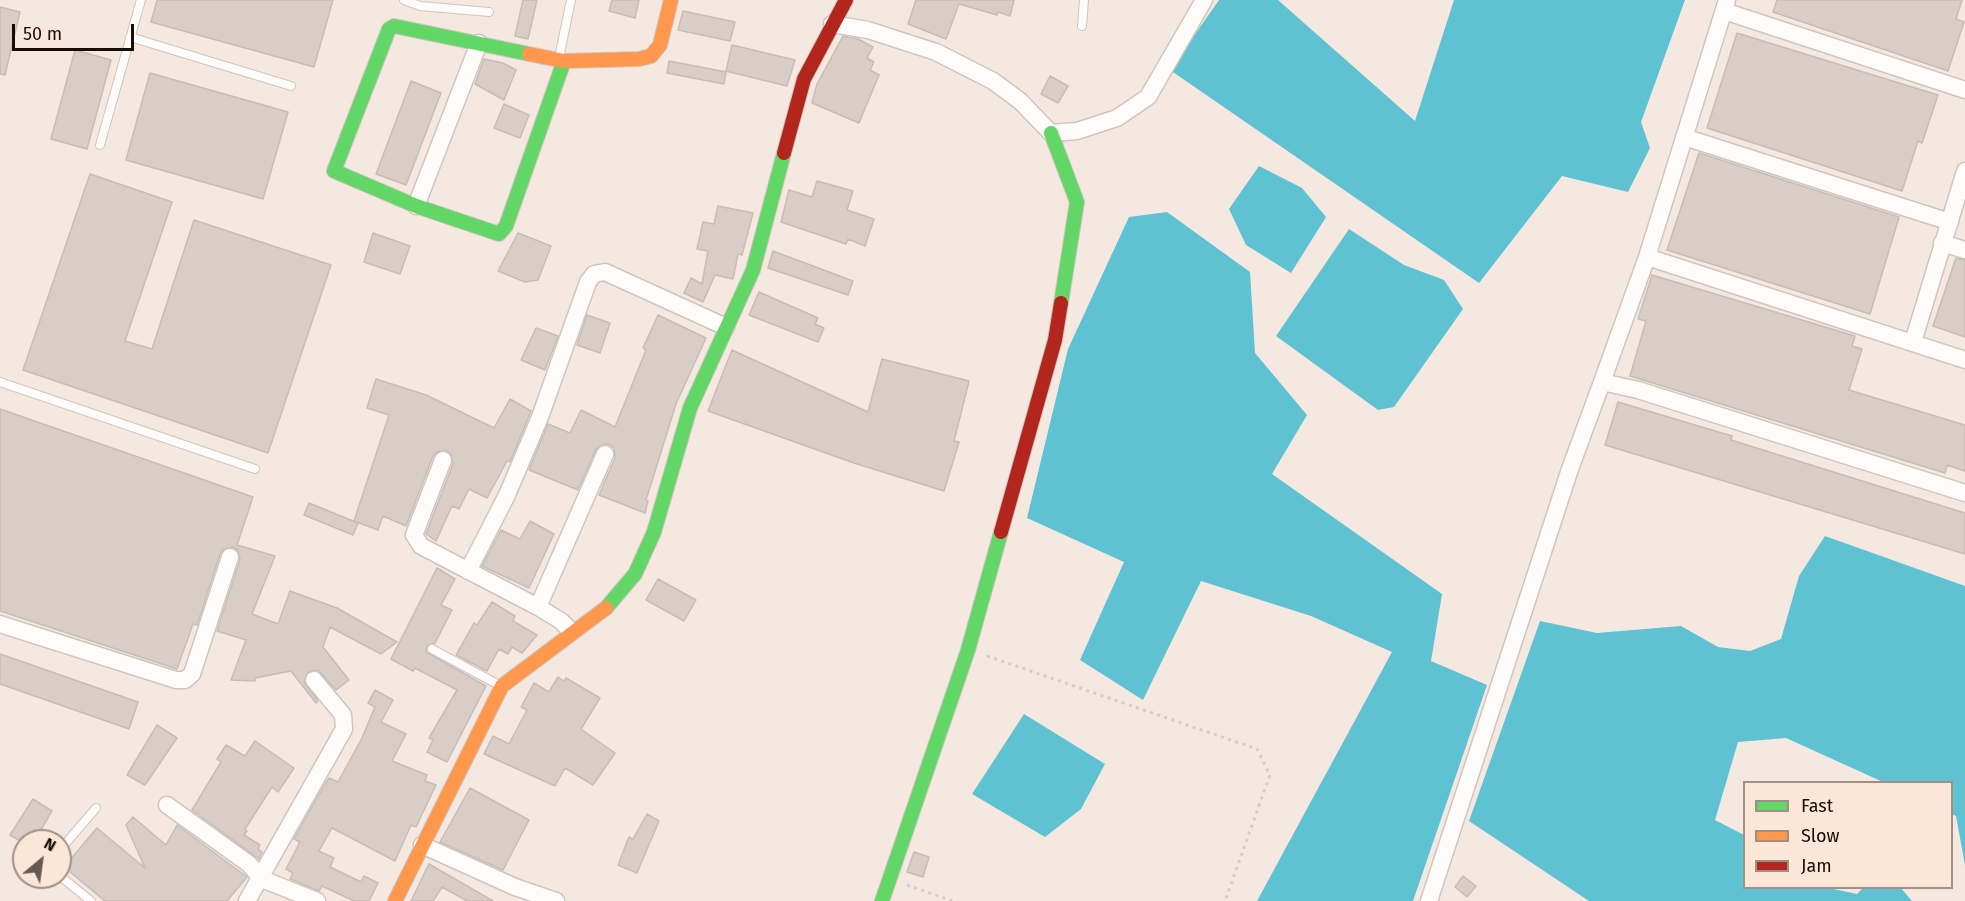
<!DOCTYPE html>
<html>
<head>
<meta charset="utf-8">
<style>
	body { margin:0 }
	#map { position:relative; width:1965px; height:901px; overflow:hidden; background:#f4e8e0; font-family:"Fira Sans",sans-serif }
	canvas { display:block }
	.legend { position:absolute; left:1743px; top:781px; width:210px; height:108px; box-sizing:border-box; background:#fce6d8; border:2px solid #a08f84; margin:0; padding:8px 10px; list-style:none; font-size:18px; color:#160d07 }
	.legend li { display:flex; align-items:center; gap:12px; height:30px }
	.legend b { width:30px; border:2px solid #a08f84 }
	.north { position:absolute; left:12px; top:829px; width:60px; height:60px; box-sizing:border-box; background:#fce6d8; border:2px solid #a08f84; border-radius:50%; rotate:29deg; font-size:16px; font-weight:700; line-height:24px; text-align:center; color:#160d07 }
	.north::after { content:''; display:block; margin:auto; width:21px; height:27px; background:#645a53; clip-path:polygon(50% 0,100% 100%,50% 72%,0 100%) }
	.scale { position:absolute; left:12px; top:24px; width:122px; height:27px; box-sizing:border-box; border:3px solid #160d07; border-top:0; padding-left:8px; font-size:18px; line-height:21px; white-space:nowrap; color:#160d07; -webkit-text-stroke:4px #fce6d8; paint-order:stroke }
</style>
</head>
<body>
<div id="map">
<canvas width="1965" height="901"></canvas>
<ul class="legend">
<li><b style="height:8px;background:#63d668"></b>Fast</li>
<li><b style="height:8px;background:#ff974d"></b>Slow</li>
<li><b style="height:8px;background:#b3261e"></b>Jam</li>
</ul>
<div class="north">N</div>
<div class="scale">50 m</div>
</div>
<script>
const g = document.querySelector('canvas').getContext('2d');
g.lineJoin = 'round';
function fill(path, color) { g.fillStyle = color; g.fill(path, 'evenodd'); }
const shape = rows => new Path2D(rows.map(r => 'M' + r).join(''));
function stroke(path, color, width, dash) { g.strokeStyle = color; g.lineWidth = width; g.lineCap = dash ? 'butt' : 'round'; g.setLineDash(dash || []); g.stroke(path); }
fill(shape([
	[1219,0,1278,0,1415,121,1454,0,1685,0,1641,122,1650,148,1628,192,1562,176,1479,283,1170,70],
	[1259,166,1302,188,1326,217,1291,273,1246,245,1229,209],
	[1167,212,1250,272,1255,353,1307,415,1272,474,1442,594,1431,661,1487,685,1413,901,1257,901,1392,652,1311,616,1201,581,1143,700,1080,660,1124,562,1027,518,1068,349,1129,217],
	[1349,229,1404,265,1444,280,1463,309,1394,407,1378,410,1276,336],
	[1825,536,1965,586,1965,865,1956,816,1952,814,1952,782,1883,782,1786,738,1738,742,1715,820,1744,835,1744,888,1829,888,1857,894,1863,888,1901,888,1912,901,1589,901,1469,821,1540,621,1597,633,1681,626,1718,647,1750,651,1781,639,1799,576],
	[1024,714,1105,764,1081,809,1045,837,972,794]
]), '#5fc2d3');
const building = shape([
	[157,0,333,0,314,67,151,22,157,0],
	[523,0,537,0,528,39,515,36,523,0],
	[612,0,639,0,635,18,609,11,612,0],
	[916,0,1014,0,1010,16,998,12,997,15,959,4,946,39,908,24,916,0],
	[1777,0,1962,0,1956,19,1964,22,1948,71,1773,12,1777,0],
	[0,7,20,12,5,75,0,74,0,7],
	[683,11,735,22,730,41,678,30,683,11],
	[1737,33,1938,95,1922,143,1918,141,1902,191,1707,128,1737,33],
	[843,36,858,39,873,47,867,58,874,62,870,70,879,75,859,123,812,103,817,84,843,36],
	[732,45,795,60,787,86,726,71,732,45],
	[75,50,111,60,87,149,51,139,75,50],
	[484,59,503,63,516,70,504,100,475,84,484,59],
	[669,61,726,72,724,84,667,73,669,61],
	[150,73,288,112,263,199,126,160,150,73],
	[1050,76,1068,86,1058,103,1041,94,1050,76],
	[411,81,441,93,406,185,376,174,411,81],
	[504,104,529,115,520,138,494,128,504,104],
	[1699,153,1899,217,1870,314,1667,250,1699,153],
	[90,174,172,202,125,341,152,349,194,220,331,265,268,453,23,370,90,174],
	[817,181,853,191,847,210,874,219,865,246,848,239,846,244,781,222,789,190,812,197,817,181],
	[718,206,753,213,742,255,738,254,733,279,715,275,703,302,684,293,691,278,702,284,708,251,697,249,703,222,714,224,718,206],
	[373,233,410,246,400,274,364,262,373,233],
	[518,233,551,246,538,280,525,282,498,271,518,233],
	[773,251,853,281,848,295,768,268,773,251],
	[1956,258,1965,260,1965,337,1933,326,1956,258],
	[1652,275,1855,336,1852,346,1862,349,1849,390,1965,425,1965,471,1947,465,1945,473,1630,376,1646,321,1638,319,1652,275],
	[759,292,818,318,815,324,824,328,818,342,749,315,759,292],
	[587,315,610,323,600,353,577,345,587,315],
	[658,315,706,338,676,404,646,500,648,501,645,513,599,495,615,458,614,448,609,444,603,444,596,449,578,490,529,470,548,424,570,433,581,410,615,427,646,350,643,348,658,315],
	[536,328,558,336,545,370,521,360,536,328],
	[732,350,868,412,882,359,969,381,954,441,959,442,944,491,854,463,708,411,732,350],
	[376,379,426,395,494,428,510,399,531,411,510,462,507,461,487,498,469,489,459,509,452,506,436,541,426,534,453,464,451,454,446,450,437,452,433,456,406,526,383,516,378,530,354,521,389,415,367,408,376,379],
	[1618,402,1732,436,1731,440,1965,513,1965,554,1605,445,1618,402],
	[0,409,253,497,237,545,275,556,252,614,278,624,290,591,337,608,397,642,381,654,330,627,323,647,349,680,336,690,318,670,308,672,304,682,318,701,316,703,291,671,255,678,255,681,231,680,246,640,217,631,240,560,238,550,233,547,223,549,220,554,197,625,193,624,177,669,0,611,0,409],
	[309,503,358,523,353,535,304,515,309,503],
	[530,521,554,534,529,588,482,566,501,530,520,539,530,521],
	[437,568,455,579,441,605,452,610,435,643,427,646,426,652,486,686,447,762,427,752,433,740,429,738,457,690,415,668,413,671,391,659,437,568],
	[658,579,696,600,684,621,646,600,658,579],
	[492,602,515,616,513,621,537,635,522,653,512,647,508,654,499,649,487,671,456,655,474,623,477,625,492,602],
	[0,654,138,702,129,729,0,684,0,654],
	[558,677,564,681,566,678,600,698,581,729,615,753,593,785,565,768,555,786,484,754,493,736,509,744,527,710,521,707,534,683,549,692,558,677],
	[375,690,393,700,381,722,406,734,392,761,427,775,425,781,436,785,416,827,411,825,395,861,332,828,319,851,334,858,330,867,361,882,364,876,378,883,369,901,354,901,322,886,319,891,290,879,293,873,286,869,300,842,294,839,318,796,329,778,338,782,362,738,375,707,368,703,375,690],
	[157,725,177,738,145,785,127,775,157,725],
	[255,741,294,768,278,792,272,787,245,829,247,831,244,835,260,845,258,849,262,852,259,859,192,810,221,762,217,759,226,745,245,756,255,741],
	[470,788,529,820,503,870,440,842,470,788],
	[33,799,52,811,39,833,35,830,24,843,10,835,33,799],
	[647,814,659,821,637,873,618,865,629,837,633,839,647,814],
	[133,817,166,845,177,825,247,877,227,901,105,901,64,867,97,828,145,868,126,825,133,817],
	[914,852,929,857,923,877,907,872,914,852],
	[429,864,493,901,467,901,442,887,433,901,411,901,429,864],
	[1463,876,1476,886,1467,897,1455,887,1463,876]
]);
fill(building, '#d8cec7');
stroke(building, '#c7bdb6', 1.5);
const lane = shape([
	[404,0,420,6,489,12],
	[1082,26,1084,0],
	[130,37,291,86],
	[559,58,571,0],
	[100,145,141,0],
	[0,382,255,469],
	[432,649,499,685],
	[60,850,96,808],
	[60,876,91,901]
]);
const street = shape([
	[1727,0,1647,257,1602,382,1638,390,1965,493],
	[1724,11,1965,90],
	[832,24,868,30,936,52,993,81,1020,101,1051,133,1077,131,1117,118,1148,97,1204,0],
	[1684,137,1950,222],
	[416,206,479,43],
	[1942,243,1965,250],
	[1647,257,1965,360],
	[1913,342,1965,171],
	[443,460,414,535,421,546,538,607,561,621,572,632],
	[468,571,507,495,540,417,588,282,594,274,605,272,726,327],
	[538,607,605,454],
	[0,624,176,680,185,680,192,674,230,557],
	[167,805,249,864,262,879,317,901],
	[422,845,515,887,556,901],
	[247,901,344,729,343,715,314,680],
	[1429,901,1570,469,1602,382]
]);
const fast = shape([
	[529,54,394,26,389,29,334,171,416,206,499,234,506,226,564,61],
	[1051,133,1077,202,1061,303],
	[606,608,635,574,654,532,690,408,753,270,784,153],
	[882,901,968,650,1001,532]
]);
const slow = shape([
	[529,54,564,61,639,59,651,56,660,45,671,0],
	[395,901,502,686,606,608]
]);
const jam = shape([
	[784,153,804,79,846,0],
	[1001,532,1055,340,1061,303]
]);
stroke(lane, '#d0c5be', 10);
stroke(street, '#d0c5be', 19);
stroke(fast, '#d0c5be', 16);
stroke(slow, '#d0c5be', 16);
stroke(jam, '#d0c5be', 16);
stroke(shape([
	[987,656,1257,749,1270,775,1225,901],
	[907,885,953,901]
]), '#d2cecc', 3, [3, 4.5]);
stroke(lane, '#fdfcfa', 8);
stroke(street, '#fdfcfa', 16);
stroke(fast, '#63d668', 14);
stroke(slow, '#ff974d', 14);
stroke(jam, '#b3261e', 14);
</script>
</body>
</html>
